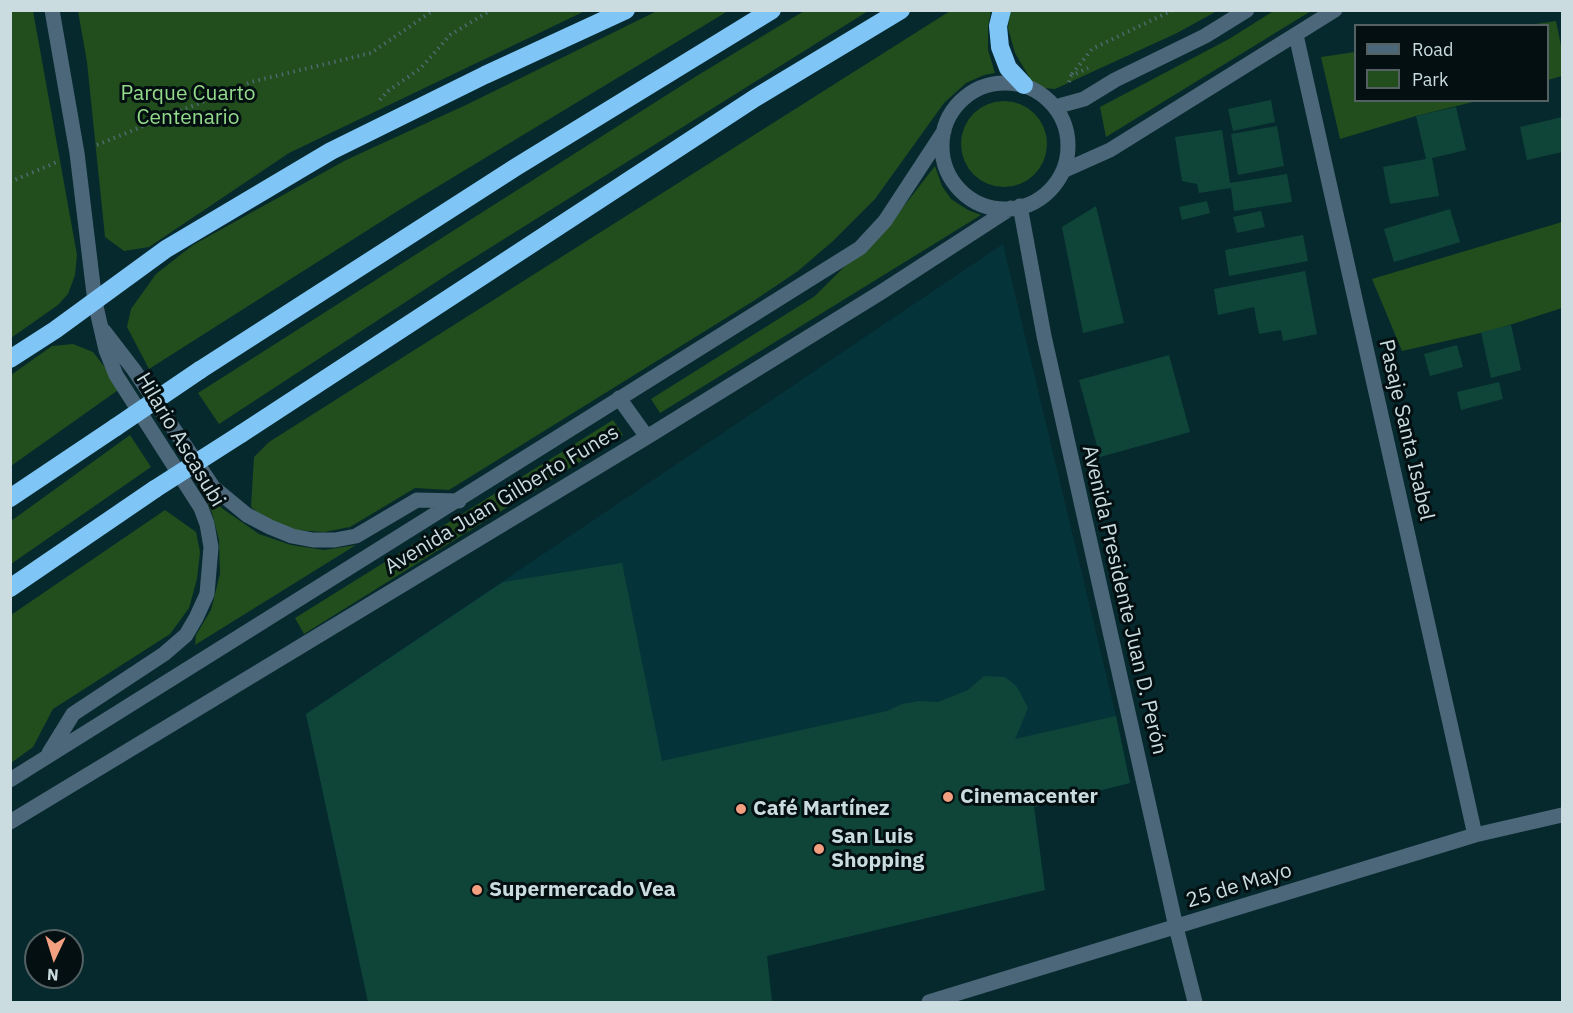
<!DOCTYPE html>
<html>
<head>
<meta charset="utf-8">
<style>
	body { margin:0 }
	#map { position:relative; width:1573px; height:1013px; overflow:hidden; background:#06292d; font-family:"IBM Plex Sans",sans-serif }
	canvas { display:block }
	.frame { position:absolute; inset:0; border:12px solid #cadcdf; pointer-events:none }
	.legend { position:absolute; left:1354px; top:24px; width:195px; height:78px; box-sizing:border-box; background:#030f11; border:2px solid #536163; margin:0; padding:8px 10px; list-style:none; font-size:18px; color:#cadcdf }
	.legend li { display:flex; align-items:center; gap:12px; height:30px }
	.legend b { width:30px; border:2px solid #536163 }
	.north { position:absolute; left:24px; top:929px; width:60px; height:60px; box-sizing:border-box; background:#030f11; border:2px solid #536163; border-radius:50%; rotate:184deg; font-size:16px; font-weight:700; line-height:24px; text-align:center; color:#cadcdf }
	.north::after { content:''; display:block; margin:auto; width:21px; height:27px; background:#f2a07f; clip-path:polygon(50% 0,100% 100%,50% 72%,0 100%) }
</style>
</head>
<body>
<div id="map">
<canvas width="1573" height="1013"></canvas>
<div class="frame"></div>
<ul class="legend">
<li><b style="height:8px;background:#4c677a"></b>Road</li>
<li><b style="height:16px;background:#224d1d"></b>Park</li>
</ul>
<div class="north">N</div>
</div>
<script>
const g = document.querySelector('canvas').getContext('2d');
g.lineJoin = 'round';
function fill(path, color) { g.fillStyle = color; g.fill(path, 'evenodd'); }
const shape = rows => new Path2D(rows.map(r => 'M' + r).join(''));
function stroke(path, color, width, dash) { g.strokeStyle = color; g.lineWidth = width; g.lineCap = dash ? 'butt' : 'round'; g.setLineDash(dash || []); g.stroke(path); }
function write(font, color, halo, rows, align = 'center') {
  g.font = font + ' "IBM Plex Sans",sans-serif'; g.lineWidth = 6; g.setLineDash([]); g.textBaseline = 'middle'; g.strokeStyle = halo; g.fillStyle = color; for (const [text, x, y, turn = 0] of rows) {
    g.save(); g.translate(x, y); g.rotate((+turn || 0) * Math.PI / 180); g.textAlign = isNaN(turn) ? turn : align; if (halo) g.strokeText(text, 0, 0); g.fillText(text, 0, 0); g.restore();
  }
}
fill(shape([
	[1003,244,1116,716,1130,783,1034,807,1045,890,767,956,772,1002,368,1002,306,714]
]), '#043339');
fill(shape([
	[11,10,33,11,77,255,75,275,68,294,58,305,11,338],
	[1275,10,1311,11,1106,137,1100,107,1229,39],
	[78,11,78,10,585,11,289,153,149,247,124,251,105,237,87,62],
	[657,11,728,11,404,207,149,369,127,327,131,309,156,274,193,245,346,160,468,104],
	[804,11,868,11,453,271,219,424,198,393,695,77],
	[950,11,991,11,988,27,988,50,995,73,984,75,966,83,944,103,875,199,833,241,798,271,755,300,449,490,415,488,350,527,324,532,295,530,264,518,251,507,254,457,269,442],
	[1010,11,1217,11,1177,33,1055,89,1043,88,1031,80,1015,53,1008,28],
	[1556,21,1562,51,1562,76,1548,80,1548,26,1529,25],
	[1355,52,1356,100,1477,101,1416,116,1340,139,1321,57],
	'961 144a43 43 0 1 1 86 0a43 43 0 1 1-86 0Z',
	[935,166,942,186,951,199,968,210,981,215,660,413,651,399,815,296,900,211],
	[1562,222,1562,308,1494,330,1402,351,1372,279],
	[73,344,93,352,121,388,11,466,11,375,52,346],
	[613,420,623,435,304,634,295,618],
	[130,435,151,467,11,564,11,521],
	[202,489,223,509,259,534,291,545,324,550,356,545,195,645,196,635,211,610,220,574,219,540,212,513],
	[165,510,196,532,200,552,197,579,189,608,170,634,53,709,33,747,11,763,11,615]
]), '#224d1d');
fill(shape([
	[1271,100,1275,122,1233,131,1228,109],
	[1456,107,1466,150,1432,158,1439,196,1390,204,1383,167,1426,159,1416,116],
	[1562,117,1562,152,1527,160,1520,127],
	[1277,126,1284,166,1238,175,1231,134],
	[1222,130,1230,183,1287,174,1292,202,1234,211,1231,188,1199,193,1197,184,1182,181,1175,137],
	[1207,201,1210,213,1182,220,1179,207],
	[1096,206,1124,323,1083,333,1062,227],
	[1450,209,1460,242,1394,262,1384,229],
	[1261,211,1265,227,1237,233,1233,217],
	[1303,235,1308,261,1229,276,1225,250],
	[1305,271,1317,334,1283,341,1281,330,1259,334,1254,307,1218,315,1214,289],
	[1511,325,1521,370,1491,378,1481,332],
	[1457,345,1463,367,1430,376,1424,354],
	[1169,355,1190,432,1100,457,1079,380],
	[1499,382,1503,399,1461,410,1457,392],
	[622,563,662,761,887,711,902,704,919,701,938,702,968,690,984,676,1005,677,1017,687,1028,708,1015,739,1116,716,1130,783,1034,807,1045,890,767,956,772,1002,368,1002,306,714,503,582]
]), '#0f4539');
stroke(shape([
	[1072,74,1092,49,1173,10],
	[1069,82,1071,76,1088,68],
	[380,100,388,91,421,68,450,35,491,10],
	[97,145,251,82,371,53,434,10],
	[10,182,57,162]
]), '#4e6b6e', 4, [1.5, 4.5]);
stroke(shape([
	[1296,35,1475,835],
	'942 146a63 63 0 1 1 126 0a63 63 0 1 1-126 0Z',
	[1055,107,1084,99,1115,80,1205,36,1247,10],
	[1063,171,1110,150,1335,10],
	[1020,206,1044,336,1176,927,1195,1002],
	[104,331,134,370,213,487,247,515,270,527,292,536,313,540,335,540,356,536,417,500,459,501],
	[619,398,647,437],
	[49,753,73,714,164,654,186,635,196,618,207,594,211,547,207,524,201,508,116,375,106,350,95,302,77,153,52,10],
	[10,780,860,248,885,221,944,131],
	[10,822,647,437,883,291,1011,208],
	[929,1002,1475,835,1562,815]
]), '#4c677a', 15);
stroke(shape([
	[1002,10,998,26,1000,47,1008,68,1024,85],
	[10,359,55,330,166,249,331,151,485,75,626,10],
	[200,370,516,167,772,10],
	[241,434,755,98,901,10],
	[10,498,116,427],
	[10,588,155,489]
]), '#7fc5f6', 18);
stroke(shape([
	[116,427,200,370],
	[155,489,241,434]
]), '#7fc5f6', 18);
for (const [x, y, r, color] of [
	[948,797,6,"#f2a07f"],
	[741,809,6,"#f2a07f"],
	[819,849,6,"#f2a07f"],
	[477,890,6,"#f2a07f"]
]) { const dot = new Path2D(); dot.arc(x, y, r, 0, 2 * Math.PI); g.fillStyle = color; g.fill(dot); stroke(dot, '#030f11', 2); }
write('21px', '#94da8b', '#030f11', [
	["Parque Cuarto",188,94],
	["Centenario",188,118]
]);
write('21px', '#cadcdf', '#030f11', [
	["Pasaje Santa Isabel",1406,430,77],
	["Hilario Ascasubi",180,440,59],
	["Avenida Juan Gilberto Funes",502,500,-31],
	["Avenida Presidente Juan D. Perón",1124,600,77],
	["25 de Mayo",1239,886,-17]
]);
write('bold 21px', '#cadcdf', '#030f11', [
	["Cinemacenter",960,797],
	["Café Martínez",753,809],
	["San Luis",831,837],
	["Shopping",831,861],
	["Supermercado Vea",489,890]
], 'left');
</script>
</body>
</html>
